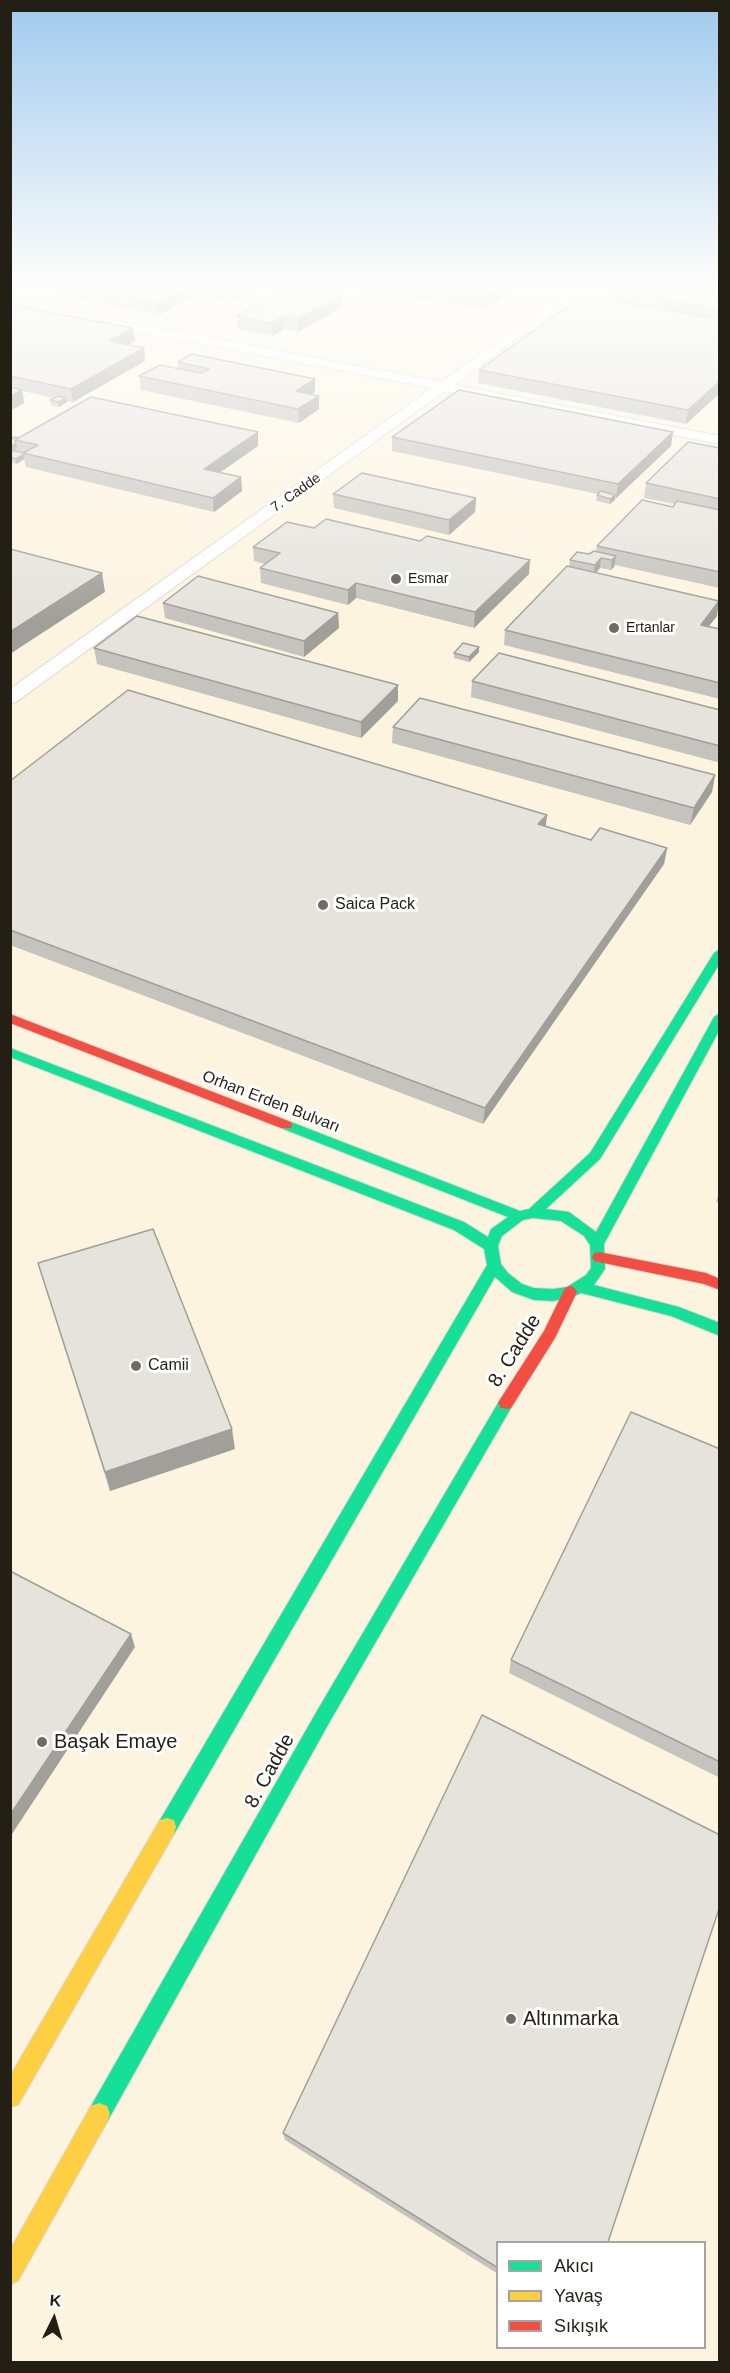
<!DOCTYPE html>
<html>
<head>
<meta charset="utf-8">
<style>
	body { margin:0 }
	#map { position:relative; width:730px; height:2373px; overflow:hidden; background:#fbfaf7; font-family:Helvetica,sans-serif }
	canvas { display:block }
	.frame { position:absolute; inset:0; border:12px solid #241f14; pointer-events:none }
	.legend { position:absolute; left:496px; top:2241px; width:210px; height:108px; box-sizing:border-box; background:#fff; border:2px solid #a7a5a1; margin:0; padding:8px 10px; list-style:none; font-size:18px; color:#241f14 }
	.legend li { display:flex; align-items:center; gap:12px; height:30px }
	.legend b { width:30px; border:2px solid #a7a5a1 }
	.north { position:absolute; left:24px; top:2289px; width:60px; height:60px; -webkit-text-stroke:4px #fff; paint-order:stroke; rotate:5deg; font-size:16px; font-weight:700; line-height:24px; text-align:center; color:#241f14 }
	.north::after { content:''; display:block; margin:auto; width:21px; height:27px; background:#241f14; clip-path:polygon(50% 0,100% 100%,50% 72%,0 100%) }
</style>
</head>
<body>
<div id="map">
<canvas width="730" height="2373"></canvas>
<div class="frame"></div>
<ul class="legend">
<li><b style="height:8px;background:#16e098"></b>Akıcı</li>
<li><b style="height:8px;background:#ffcf43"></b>Yavaş</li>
<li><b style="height:8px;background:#f24e42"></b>Sıkışık</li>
</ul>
<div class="north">K</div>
</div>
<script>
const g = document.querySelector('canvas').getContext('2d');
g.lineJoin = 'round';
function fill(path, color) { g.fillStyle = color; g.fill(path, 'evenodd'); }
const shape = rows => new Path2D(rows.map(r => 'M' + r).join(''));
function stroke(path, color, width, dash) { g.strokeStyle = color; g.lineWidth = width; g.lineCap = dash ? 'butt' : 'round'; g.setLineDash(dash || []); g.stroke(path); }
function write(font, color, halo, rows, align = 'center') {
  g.font = font + ' Helvetica,sans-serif'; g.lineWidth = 6; g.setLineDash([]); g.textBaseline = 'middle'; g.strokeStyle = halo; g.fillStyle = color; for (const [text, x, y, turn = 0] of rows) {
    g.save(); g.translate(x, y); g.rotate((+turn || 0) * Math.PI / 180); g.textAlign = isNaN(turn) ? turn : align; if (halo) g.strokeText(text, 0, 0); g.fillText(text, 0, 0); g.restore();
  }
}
fill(shape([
	[11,287,719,287,719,2362,11,2362],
	[498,2242,704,2242,704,2348,498,2348]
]), '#fdf4df');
const street = shape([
	[574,287,586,287,454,385,720,436,720,444,445,391,16,702,10,703,10,689,432,388,193,342,10,310,10,304,193,334,441,382,574,287]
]);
const fast = shape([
	[720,949,720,963,600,1159,546,1209,569,1212,596,1232,714,1017,720,1013,720,1029,604,1244,605,1269,594,1285,679,1307,720,1323,720,1336,671,1316,581,1293,570,1298,553,1301,534,1300,512,1292,495,1277,174,1834,167,1836,160,1834,158,1827,160,1820,487,1265,484,1249,454,1230,10,1057,10,1048,464,1222,488,1237,491,1229,508,1217,281,1128,280,1125,281,1122,291,1122,520,1211,529,1209,590,1153,714,953,720,949],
	[533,1218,561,1221,584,1236,590,1245,591,1268,586,1275,567,1287,553,1289,534,1288,522,1284,508,1273,501,1264,498,1246,502,1236,523,1220,533,1218],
	[506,1397,511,1398,514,1403,511,1408,329,1723,107,2122,99,2125,91,2122,88,2114,91,2106,317,1711,501,1398,506,1397]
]);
const slow = shape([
	[167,1818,174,1820,176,1827,174,1834,18,2105,10,2107,10,2076,160,1820,167,1818],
	[99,2103,107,2106,110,2114,107,2122,18,2281,10,2284,10,2250,91,2106,99,2103]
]);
const jam = shape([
	[10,1014,291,1122,292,1125,291,1128,281,1128,10,1023,10,1014],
	[599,1252,706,1273,720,1279,720,1290,704,1284,594,1261,592,1257,594,1253,599,1252],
	[570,1286,575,1288,577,1292,555,1338,511,1408,506,1409,501,1408,498,1403,501,1398,544,1331,565,1288,570,1286]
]);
stroke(street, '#dad8d1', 2);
stroke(fast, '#dad8d1', 2);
stroke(slow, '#dad8d1', 2);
stroke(jam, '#dad8d1', 2);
fill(street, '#fefefe');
fill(fast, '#16e098');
fill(slow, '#ffcf43');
fill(jam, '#f24e42');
fill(shape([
	[54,287,259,287,231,302,198,295,158,315,56,295],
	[342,287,507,287,507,294,485,309,440,301,441,292,428,301],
	[720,287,720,393,686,424,478,383,479,370,613,301,614,291],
	[342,295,342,307,298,332,284,329,272,336,237,329,237,316],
	[10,305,133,328,135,341,128,345,144,348,145,361,73,402,67,401,67,402,59,407,51,405,50,400,54,398,23,391,24,403,10,411],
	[178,362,315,379,315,392,312,394,319,409,299,423,141,390,139,376,178,369],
	[10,426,13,438,258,446,220,472,241,477,242,491,214,512,26,467,24,459,17,464,10,462],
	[392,437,671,446,610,504,596,501,597,495,598,494,392,451],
	[720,448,720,588,615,565,614,567,611,570,600,568,596,573,717,616,708,627,720,629,720,699,504,645,505,630,569,567,570,560,589,554,596,551,597,546,673,507,675,504,644,498,646,483],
	[333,494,476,498,475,512,449,535,334,508],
	[314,528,529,574,474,628,356,598,348,605,261,583,260,568,265,564,254,561,253,547],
	[163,603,338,613,339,628,304,657,165,618],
	[479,647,479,652,469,662,454,658,454,653],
	[94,648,398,685,398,701,361,738,97,664],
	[472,681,720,710,720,759,717,762,471,697],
	[393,727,715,775,712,792,690,825,392,743],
	[10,781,547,815,545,826,591,840,667,848,664,864,483,1124,10,945],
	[720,1190,720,1203,716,1202],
	[38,1263,235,1449,110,1491,44,1283],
	[720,1449,720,1778,509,1673,511,1660],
	[283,2133,498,2242,498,2274,285,2140]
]), '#c5c3bd');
fill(shape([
	[188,287,197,287,198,295,158,315,157,303],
	[235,287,259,287,231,302,231,289],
	[431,287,444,287,441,289,441,292,428,301,428,289],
	[499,287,507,287,507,294,485,309,485,296],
	[342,295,342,307,298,332,298,319],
	[284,316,284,329,272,336,271,323],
	[133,328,135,341,111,354,110,341],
	[144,348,145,361,73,402,71,389],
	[315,379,315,392,296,404,296,391],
	[720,381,720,393,686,424,688,410],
	[22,390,24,403,10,411,10,396],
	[319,396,319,409,299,423,298,409],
	[66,398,67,402,59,407,58,402],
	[10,426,13,439,10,440],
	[258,432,258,446,205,483,204,469],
	[673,432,671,446,616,498,618,484],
	[16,443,17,448,10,452,10,447],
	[24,454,24,459,17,464,16,459],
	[241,477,242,491,214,512,213,498],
	[615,495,615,500,610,504,610,499],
	[476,498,475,512,449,535,449,520],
	[616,556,614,567,611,570,612,560],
	[601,558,600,568,593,576,595,565],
	[530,560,529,574,474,628,475,612],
	[102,573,105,592,10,654,10,632],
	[356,583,356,598,348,605,348,590],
	[719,601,717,616,698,640,701,625],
	[338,613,339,628,304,657,304,641],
	[479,647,479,652,469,662,469,657],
	[398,685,398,701,361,738,361,722],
	[715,775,712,792,690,825,694,808],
	[547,815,545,831,538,824],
	[667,848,664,864,483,1124,485,1108],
	[232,1429,235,1449,110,1491,105,1472],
	[131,1634,135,1647,10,1837,10,1815]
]), '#a09f9a');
const building = shape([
	[77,287,188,287,157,303,77,287],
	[219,287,235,287,231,289,219,287],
	[293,287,302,287,342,295,298,319,284,316,271,323,237,316,293,287],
	[417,287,431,287,428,289,417,287],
	[443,287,499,287,485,296,441,289,443,287],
	[620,287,720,287,720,309,614,291,620,287],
	[582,296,720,319,720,381,688,410,479,370,582,296],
	[10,305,133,328,110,341,144,348,71,389,10,376,10,305],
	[192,354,315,379,296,391,319,396,298,409,139,376,160,365,201,373,209,369,178,362,192,354],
	[10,387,22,390,10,396,10,387],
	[459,390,673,432,618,484,392,437,459,390],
	[59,396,66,398,58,402,50,400,59,396],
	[91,397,258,432,204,469,241,477,213,498,23,453,38,445,15,440,91,397],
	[15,437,19,438,15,440,16,443,10,447,10,440,15,437],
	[688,442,720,448,720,499,646,483,688,442],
	[10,450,24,453,24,454,16,459,10,457,10,450],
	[362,473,476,498,449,520,333,494,362,473],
	[601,491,615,495,610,499,597,495,601,491],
	[642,500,673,507,677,501,720,510,720,572,597,546,642,500],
	[326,519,420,541,427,536,530,560,475,612,356,583,348,590,260,568,280,553,253,547,287,522,314,528,326,519],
	[10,549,102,573,10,632,10,549],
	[594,551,616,556,612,560,601,558,595,565,570,560,577,552,589,554,594,551],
	[567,566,719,601,701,625,720,629,720,683,505,630,567,566],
	[198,576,338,613,304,641,163,603,198,576],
	[137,616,398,685,361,722,94,648,137,616],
	[463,643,479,647,469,657,454,653,463,643],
	[499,653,720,710,720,746,472,681,499,653],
	[128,690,547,815,538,824,591,840,600,828,667,848,485,1108,10,930,10,781,128,690],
	[420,698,715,775,694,808,393,727,420,698],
	[153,1229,232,1429,105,1472,38,1263,153,1229],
	[631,1412,720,1449,720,1762,511,1660,631,1412],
	[10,1571,131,1634,10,1815,10,1571],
	[482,1715,720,1835,720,1906,608,2242,498,2242,498,2268,283,2133,482,1715]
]);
fill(building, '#e5e3dc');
stroke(building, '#a09f9a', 1.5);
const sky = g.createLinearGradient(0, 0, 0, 619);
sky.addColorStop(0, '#a1caee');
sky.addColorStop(0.46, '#fdfdfb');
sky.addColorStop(1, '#fdfdfb00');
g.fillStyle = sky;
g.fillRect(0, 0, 730, 619);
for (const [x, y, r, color] of [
	[396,579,6,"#6f6c63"],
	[614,628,6,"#6f6c63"],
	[323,905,6,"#6f6c63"],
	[136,1366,6,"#6f6c63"],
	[42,1742,6,"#6f6c63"],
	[511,2019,6,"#6f6c63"]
]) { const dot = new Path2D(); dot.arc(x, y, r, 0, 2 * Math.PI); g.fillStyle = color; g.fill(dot); stroke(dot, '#fff', 2); }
write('14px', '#241f14', '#fff', [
	["7. Cadde",296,493,-35]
]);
write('14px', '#241f14', '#fff', [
	["Esmar",408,579],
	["Ertanlar",626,628]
], 'left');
write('16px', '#241f14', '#fff', [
	["Saica Pack",335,905],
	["Camii",148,1366]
], 'left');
write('16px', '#241f14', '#fff', [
	["Orhan Erden Bulvarı",271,1102,21]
]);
write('20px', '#241f14', '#fff', [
	["8. Cadde",515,1351,-58],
	["8. Cadde",270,1771,-61]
]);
write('20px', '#241f14', '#fff', [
	["Başak Emaye",54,1742],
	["Altınmarka",523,2019]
], 'left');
</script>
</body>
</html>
